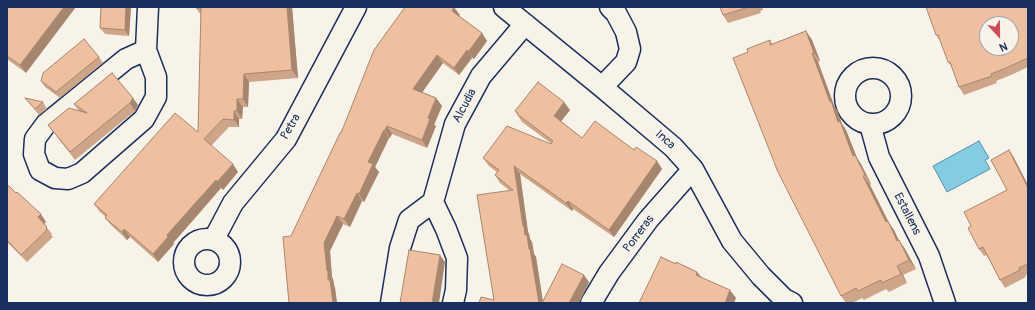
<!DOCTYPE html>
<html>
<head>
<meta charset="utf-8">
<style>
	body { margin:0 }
	#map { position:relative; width:1035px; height:310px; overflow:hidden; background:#f7f3e8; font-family:Pangolin,sans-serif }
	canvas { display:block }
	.frame { position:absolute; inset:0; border:8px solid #1b2f5e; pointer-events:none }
	.north { position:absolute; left:979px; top:16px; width:40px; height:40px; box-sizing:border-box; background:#f7f3e8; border:1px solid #9fa5b1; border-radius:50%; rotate:158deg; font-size:11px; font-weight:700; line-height:16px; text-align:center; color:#1b2f5e }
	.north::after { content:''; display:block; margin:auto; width:14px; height:18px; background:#d1495b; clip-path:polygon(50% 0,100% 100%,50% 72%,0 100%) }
</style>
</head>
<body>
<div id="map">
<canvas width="1035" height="310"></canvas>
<div class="frame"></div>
<div class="north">N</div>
</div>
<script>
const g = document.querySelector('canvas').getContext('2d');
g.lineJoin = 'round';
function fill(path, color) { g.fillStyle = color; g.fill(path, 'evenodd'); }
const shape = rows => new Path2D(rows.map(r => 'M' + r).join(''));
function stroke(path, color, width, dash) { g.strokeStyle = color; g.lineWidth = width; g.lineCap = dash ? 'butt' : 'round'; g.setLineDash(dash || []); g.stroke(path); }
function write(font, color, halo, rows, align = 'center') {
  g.font = font + ' Pangolin,sans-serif'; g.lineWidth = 3; g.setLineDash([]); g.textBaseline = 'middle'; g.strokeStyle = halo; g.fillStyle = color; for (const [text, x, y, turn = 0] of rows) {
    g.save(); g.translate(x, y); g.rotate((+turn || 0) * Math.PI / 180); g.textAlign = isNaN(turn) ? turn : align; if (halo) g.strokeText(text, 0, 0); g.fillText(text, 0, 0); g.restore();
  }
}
const water = shape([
	[979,141,989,158,985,160,990,169,947,192,933,166,979,141]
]);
fill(water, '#83cde3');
stroke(water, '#598eae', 1);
const minor = shape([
	[504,7,602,87,673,147,693,169,732,241,761,276,784,299,792,303],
	[146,50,126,59,46,124,35,139,34,154,40,170,55,178,68,179,82,173,144,119,156,97,156,77,146,50,148,7],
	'845 96a28 28 0 1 1 56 0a28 28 0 1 1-56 0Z',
	[602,87,626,62,630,49,626,32,616,13,610,7],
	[870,124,879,157,929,256,945,303],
	[433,202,446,229,457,258,456,290,453,303],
	'184 262a23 23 0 1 1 46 0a23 23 0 1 1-46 0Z',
	[214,239,233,203,286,139,356,7],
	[391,303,400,248,409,220,433,202,455,124,481,76,525,24],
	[591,303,609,273,648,220,693,169]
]);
stroke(minor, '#1b2f5e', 23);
stroke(minor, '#f7f3e8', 20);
fill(shape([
	[101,7,131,7,129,36,105,34,100,28],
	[292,7,298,78,249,82,248,107,243,107,242,119,239,119,239,127,229,127,211,146,238,172,223,190,221,188,196,217,173,243,174,244,158,262,130,237,127,240,111,225,105,218,106,217,100,212,94,204,198,132,201,15,196,8],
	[720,7,762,7,763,10,760,11,761,13,728,23,723,15],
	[1028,7,1028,67,1011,75,996,81,997,83,964,95,959,87,952,67,948,62,941,42,936,35],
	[7,9,26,73,7,59],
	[460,15,459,16,482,33,487,41,474,59,472,58,459,75,443,63,422,92,436,98,442,106,434,125,436,126,427,148,392,134,390,138,389,138,375,167,379,172,364,202,362,201,350,227,343,224,330,251,332,277,333,279,334,285,335,288,337,303,289,303,291,236,341,133],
	[806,31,812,40,820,61,818,62,835,108,837,110,842,124,846,130,857,158,861,164,871,184,870,185,889,223,894,230,899,240,905,249,916,269,903,275,907,283,889,292,886,289,864,300,862,298,852,303,846,303,841,296,748,52,770,40,772,44],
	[99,57,103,63,60,98,45,87,41,81],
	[112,73,138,105,135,111,75,160,48,125,79,111,74,104],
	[25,98,43,102,47,109,39,115],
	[570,110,561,121,582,138,634,150,657,161,662,169,614,237,573,209,572,211,520,174,528,232,529,234,530,239,532,242,534,254,536,257,543,301,589,282,579,303,479,303,494,300,509,190,500,183,495,175,497,172,489,166,483,158,551,144,552,144,522,122,515,111],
	[1009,150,1014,158,1028,185,1028,274,1025,276,1026,277,1005,288,1000,280,987,255,984,256,979,249,971,226,1007,190],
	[7,185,46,222,44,224,52,234,51,235,53,237,27,262,7,242,7,243]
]), '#cea589');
fill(shape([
	[64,7,76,7,26,73,20,65],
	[126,7,131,7,129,36,125,30],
	[287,7,292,7,298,78,292,70],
	[454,7,460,15,457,18,452,11],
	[806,31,812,40,820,61,814,53],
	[482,33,487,41,474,59,468,52],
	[467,50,472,58,459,75,454,68],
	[812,53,818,62,835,108,837,110,842,124,846,130,857,158,861,164,871,184,853,156,830,102],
	[437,55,443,63,419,97,413,89],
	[244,74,249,82,248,107,243,99],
	[133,98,138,105,135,111,130,103],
	[436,98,442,106,434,125,436,126,427,148,422,140,428,118],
	[237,99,243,107,242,119,237,111],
	[564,102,570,110,559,124,554,116],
	[234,111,239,119,239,127,234,120],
	[387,126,392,134,390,138,385,130],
	[384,130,389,138,375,167,379,172,364,202,359,194,368,162],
	[1009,150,1014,158,1028,185,1028,188],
	[657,161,662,169,614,237,609,230],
	[233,164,238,172,223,190,217,182],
	[514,166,520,174,528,232,529,234,530,239,532,242,534,254,536,257,543,303,539,303,529,249,523,226],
	[863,176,870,185,889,223,894,230,903,250,897,241,886,222],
	[216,180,221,188,173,243,174,244,158,262,153,254,167,235],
	[357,193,362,201,350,227,344,219],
	[568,201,573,209,572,211,566,203],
	[41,214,46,222,43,225,38,217],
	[337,216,343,224,330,251,332,277,333,279,334,285,335,288,337,303,333,303,327,271,324,243],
	[124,229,130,237,127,240,122,232],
	[899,240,905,249,916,269,909,260],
	[440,255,445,262,439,303,432,303],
	[897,266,903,275,907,283,901,274],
	[697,272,703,279,696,275],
	[584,275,589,282,579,303,569,303],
	[730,290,736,298,734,303,725,303]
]), '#a7866f');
const building = shape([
	[9,7,64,7,20,65,7,56,7,9,9,7],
	[101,7,126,7,125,30,100,28,101,7],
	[196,7,287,7,292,70,244,74,243,99,237,99,237,111,234,111,234,120,223,119,204,139,233,164,217,182,216,180,190,209,167,235,168,237,153,254,124,229,122,232,105,218,107,215,94,204,175,113,198,132,201,8,196,8,196,7],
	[405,7,454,7,452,11,482,33,468,52,467,50,454,68,437,55,413,89,436,98,428,118,430,119,422,140,387,126,385,130,384,130,368,162,373,164,359,194,357,193,344,219,337,216,324,243,327,271,328,271,328,280,330,280,333,303,289,303,283,237,291,236,340,133,341,133,374,50,405,7],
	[720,7,749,7,723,15,720,7],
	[926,7,1028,7,1028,58,1006,68,991,74,992,76,959,87,950,62,948,62,938,35,936,35,926,7],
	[987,24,1011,24,1011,48,987,48,987,24],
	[806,31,814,53,812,53,830,102,831,101,838,122,840,121,853,156,855,155,865,175,863,176,886,222,888,221,897,241,899,240,909,260,897,266,901,274,882,283,881,280,858,291,856,288,841,296,778,172,733,58,748,52,747,49,770,40,770,45,806,31],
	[84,39,99,57,56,92,41,81,43,73,84,39],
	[112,73,133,98,130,103,70,152,48,125,69,108,87,113,74,104,112,73],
	[538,82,564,102,554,116,582,138,595,121,634,150,636,147,657,161,609,230,568,201,566,203,514,166,523,226,524,226,525,235,527,235,529,249,530,249,539,303,479,303,481,297,494,300,477,195,513,190,495,175,499,170,483,158,507,126,551,144,553,141,517,114,518,113,515,111,538,82],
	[25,98,43,102,35,109,25,98],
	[1009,150,1028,188,1028,264,1019,268,1020,270,1000,280,983,247,979,249,968,228,971,226,964,212,1007,190,991,160,1009,150],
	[7,185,10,187,16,193,17,192,41,214,38,217,47,227,46,228,47,230,21,255,7,240,7,185],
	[409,250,440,255,432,303,400,303,409,250],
	[661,257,676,264,676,262,697,272,696,275,730,290,725,303,639,303,661,257],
	[562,264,584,275,569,303,542,303,562,264]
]);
fill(building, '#efc09f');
stroke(building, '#a7866f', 1);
write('12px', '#1b2f5e', '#f7f3e8', [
	["Alcudia",465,106,-62],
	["Petra",291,127,-60],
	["Inca",665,140,42],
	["Estallens",907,214,63],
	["Porreras",639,234,-53]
]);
</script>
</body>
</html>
